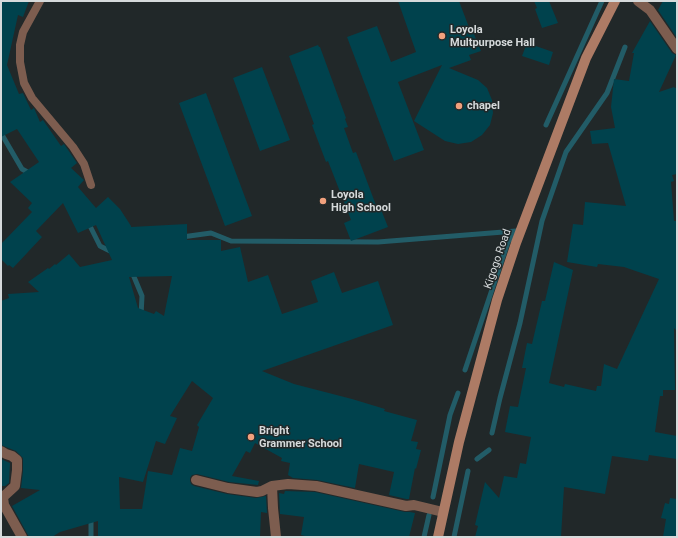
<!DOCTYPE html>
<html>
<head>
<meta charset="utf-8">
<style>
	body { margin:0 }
	#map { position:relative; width:678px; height:538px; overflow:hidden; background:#212829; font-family:Roboto,sans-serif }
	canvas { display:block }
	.frame { position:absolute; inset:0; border:2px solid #d6dadb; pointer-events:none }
</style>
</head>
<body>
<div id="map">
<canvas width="678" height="538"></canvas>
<div class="frame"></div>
</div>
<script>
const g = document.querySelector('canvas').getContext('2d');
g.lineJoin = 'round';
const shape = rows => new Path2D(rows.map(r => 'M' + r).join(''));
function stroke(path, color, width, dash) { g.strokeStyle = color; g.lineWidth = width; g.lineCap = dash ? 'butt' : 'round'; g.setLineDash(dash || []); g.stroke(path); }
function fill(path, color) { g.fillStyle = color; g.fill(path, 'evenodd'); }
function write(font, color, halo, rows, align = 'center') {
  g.font = font + ' Roboto,sans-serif'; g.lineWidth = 3; g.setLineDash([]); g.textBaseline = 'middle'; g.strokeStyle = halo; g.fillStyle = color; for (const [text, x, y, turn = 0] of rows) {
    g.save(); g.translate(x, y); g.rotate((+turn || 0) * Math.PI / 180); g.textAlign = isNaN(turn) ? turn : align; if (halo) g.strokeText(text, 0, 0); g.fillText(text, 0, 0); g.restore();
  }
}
stroke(shape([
	[546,125,602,1],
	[1,133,22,169,31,174],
	[88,222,100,246,112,252],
	[182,237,211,233,231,241,378,242,516,231],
	[132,272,142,296,141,316],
	[465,370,508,242,517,231],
	[492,433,500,398,520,323,542,221,566,152,607,93,625,47],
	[477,459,489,450],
	[433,497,450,415,458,393],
	[91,537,91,516],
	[424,537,429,515],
	[454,537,468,471]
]), '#225c67', 5);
fill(shape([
	[1,1,29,1,23,17,18,15,7,65,19,94,23,93,31,110,34,108,40,122,43,120,61,146,64,144,77,163,71,168,84,180,78,187,96,208,108,197,120,209,131,226,131,227,187,224,187,240,221,240,221,251,240,247,248,282,268,275,282,314,318,302,311,281,334,272,342,293,378,281,393,325,262,371,294,384,352,399,385,409,384,411,417,420,411,441,418,442,416,449,421,450,416,469,415,468,409,499,406,499,389,495,394,472,359,464,355,488,317,480,293,478,288,475,290,463,281,461,282,458,255,443,250,453,246,451,232,476,259,481,258,485,229,482,197,474,192,475,190,478,190,481,191,484,194,486,227,494,256,498,266,496,267,513,261,512,260,537,98,537,98,521,60,532,52,537,29,537,12,506,40,490,21,488,23,471,23,458,16,451,1,445,1,301,9,298,8,294,39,292,28,282,48,268,49,269,55,264,56,265,69,254,80,267,112,260,96,225,78,233,63,203,36,231,42,237,13,268,9,265,8,266,1,259,1,244,32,212,28,208,32,203,10,182,39,162,17,129,1,137],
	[172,276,164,316,156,311,154,314,138,308,129,277],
	[192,381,213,398,197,425,199,427,192,451,180,448,172,475,148,471,142,509,120,509,119,477,143,482,156,441,165,444,177,418,170,416],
	[398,1,459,1,470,30,472,29,481,51,469,55,471,60,449,68,478,80,487,88,492,100,493,113,490,125,482,135,471,142,458,144,445,141,414,121,442,65,398,82,424,150,394,161,347,37,377,26,391,62,416,52],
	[534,1,549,1,558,23,542,28,535,9,537,8],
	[663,1,677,1,677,38,658,10],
	[650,21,672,53,676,55,659,92,674,87,675,88,677,88,677,174,672,175,674,181,671,182,674,221,677,221,677,331,674,328,675,390,663,390,663,396,660,396,655,432,677,436,677,459,649,455,648,461,612,456,605,494,564,487,561,537,475,537,478,526,475,525,485,482,499,498,504,476,517,478,520,463,526,464,531,437,505,432,510,406,518,407,526,368,522,368,527,343,532,344,542,301,545,301,554,262,573,270,549,383,564,387,565,384,596,391,597,386,601,386,604,364,617,369,659,279,624,267,598,264,597,267,567,262,573,224,583,225,585,202,626,206,608,143,592,144,590,131,615,128,611,107,614,79,629,81,634,53,632,53],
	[527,43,553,52,549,65,522,56],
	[318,45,319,47,320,47,346,118,345,119,348,127,344,128,353,153,356,152,377,208,380,207,388,227,351,241,344,223,351,220,328,161,326,162,312,125,314,124,289,56],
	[262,67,290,140,260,151,233,78],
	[206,93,252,216,225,226,179,103],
	[1,459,10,463,9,483,5,486,1,486],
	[285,491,315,492,405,512,410,512,415,513,409,537,305,537,305,536,301,535,304,517,280,514,279,493,284,494],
	[670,498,677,499,677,537,663,537,666,519,661,518,665,503,669,504]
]), '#00424d');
stroke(shape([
	[40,1,23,32,20,45,20,62,24,83,32,98,73,147,84,164,91,185]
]), '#7d5d4f', 8);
stroke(shape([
	[638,1,650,10,677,49],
	[1,451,6,454,12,456,17,460,17,470,15,486,3,497,4,505,22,537],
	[196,480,228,488,257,492,262,491,272,486,288,484,316,486,406,506,414,505,443,512],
	[272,486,273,508,276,537]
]), '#7d5d4f', 10);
stroke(shape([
	[438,537,459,442,497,300,516,243,586,58,615,1]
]), '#ad7b65', 10);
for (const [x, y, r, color] of [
	[442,36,4,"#f1a17d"],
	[459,106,4,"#f1a17d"],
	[323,201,4,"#f1a17d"],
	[251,437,4,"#f1a17d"]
]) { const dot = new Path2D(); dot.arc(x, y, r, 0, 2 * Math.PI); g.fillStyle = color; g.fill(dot); stroke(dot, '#212829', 1.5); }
write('bold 11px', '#d6dadb', '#212829', [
	["Loyola",450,30],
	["Multpurpose Hall",450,43],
	["chapel",467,106],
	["Loyola",331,195],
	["High School",331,208],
	["Bright",259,431],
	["Grammer School",259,444]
], 'left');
write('11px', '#d6dadb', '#212829', [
	["Kigogo Road",498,259,-71]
]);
</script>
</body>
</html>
